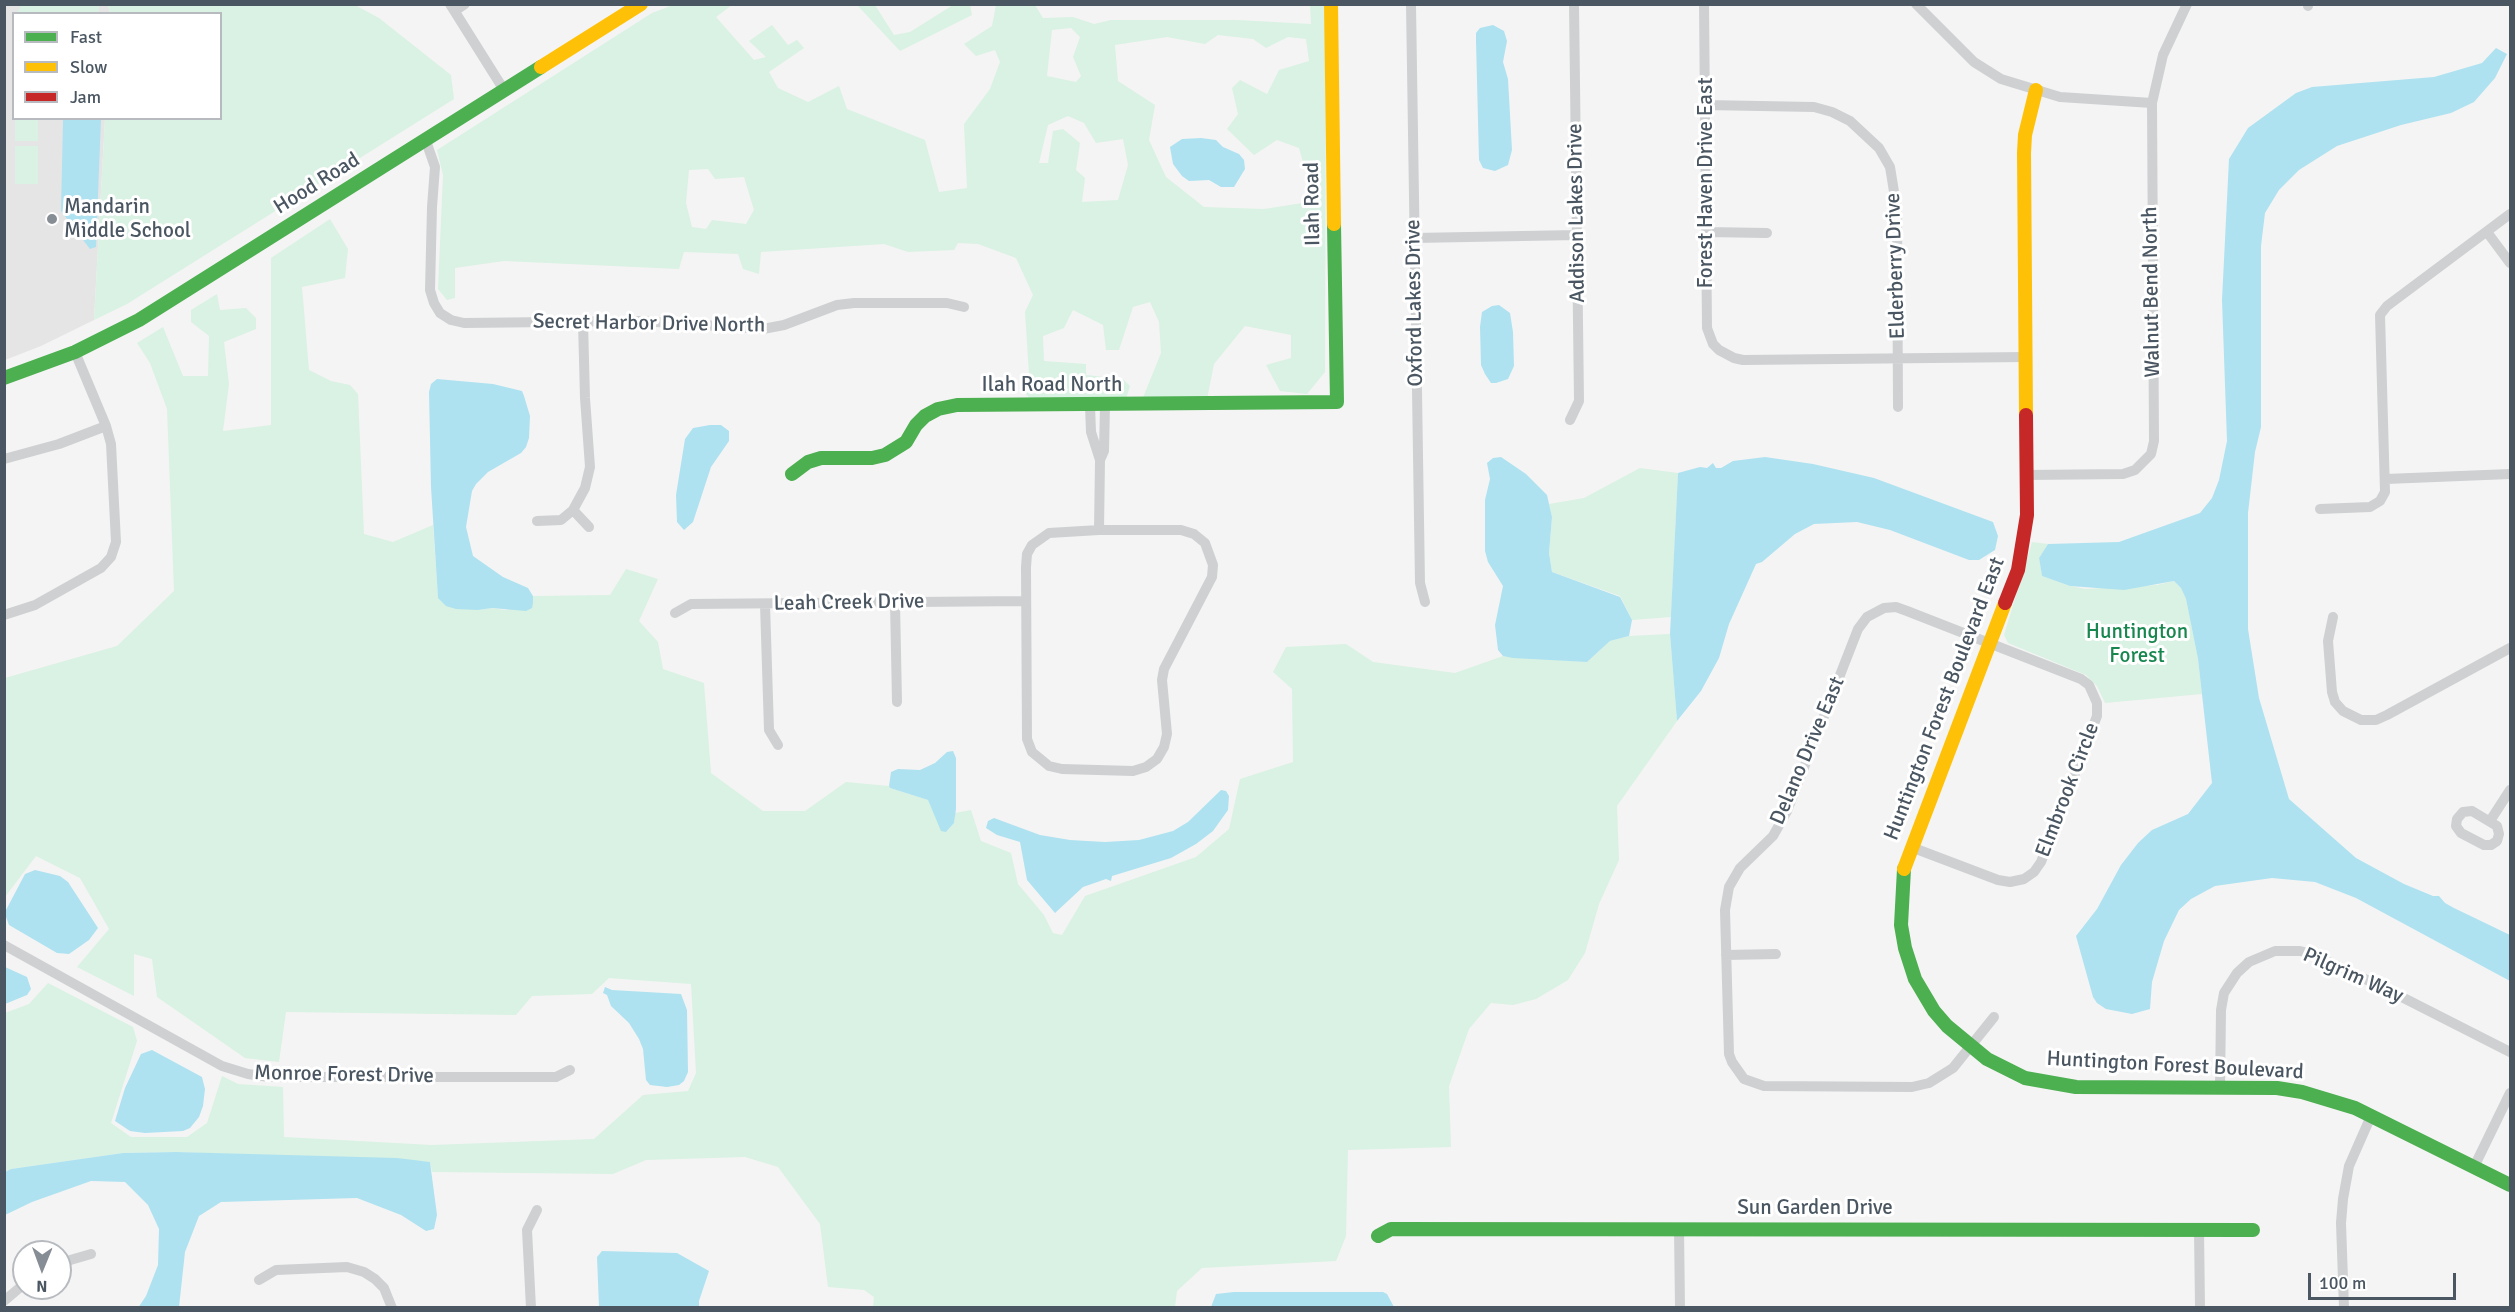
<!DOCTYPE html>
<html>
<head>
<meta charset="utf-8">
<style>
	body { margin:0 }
	#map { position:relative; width:2515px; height:1312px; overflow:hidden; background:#f4f4f4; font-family:Signika,sans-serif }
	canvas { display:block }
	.frame { position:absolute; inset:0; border:6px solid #4a5661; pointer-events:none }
	.legend { position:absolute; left:12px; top:12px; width:210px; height:108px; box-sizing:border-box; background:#fff; border:2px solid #b7bbc0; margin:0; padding:8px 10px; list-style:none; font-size:18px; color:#4a5661 }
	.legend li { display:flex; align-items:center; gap:12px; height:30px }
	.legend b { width:30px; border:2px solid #b7bbc0 }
	.north { position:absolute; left:12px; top:1240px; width:60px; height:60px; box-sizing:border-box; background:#fff; border:2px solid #b7bbc0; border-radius:50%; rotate:181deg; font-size:16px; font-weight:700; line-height:24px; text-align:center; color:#4a5661 }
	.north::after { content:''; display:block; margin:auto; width:21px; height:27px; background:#868d94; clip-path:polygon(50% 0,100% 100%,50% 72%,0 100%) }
	.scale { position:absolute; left:2308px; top:1273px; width:148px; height:27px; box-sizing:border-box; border:3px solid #4a5661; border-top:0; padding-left:8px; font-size:18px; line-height:21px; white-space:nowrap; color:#4a5661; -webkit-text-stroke:4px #fff; paint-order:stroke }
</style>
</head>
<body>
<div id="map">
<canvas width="2515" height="1312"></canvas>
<div class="frame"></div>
<ul class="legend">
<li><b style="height:8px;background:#4caf50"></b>Fast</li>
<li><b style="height:8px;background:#ffc107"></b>Slow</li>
<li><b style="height:8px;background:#c62828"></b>Jam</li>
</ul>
<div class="north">N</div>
<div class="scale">100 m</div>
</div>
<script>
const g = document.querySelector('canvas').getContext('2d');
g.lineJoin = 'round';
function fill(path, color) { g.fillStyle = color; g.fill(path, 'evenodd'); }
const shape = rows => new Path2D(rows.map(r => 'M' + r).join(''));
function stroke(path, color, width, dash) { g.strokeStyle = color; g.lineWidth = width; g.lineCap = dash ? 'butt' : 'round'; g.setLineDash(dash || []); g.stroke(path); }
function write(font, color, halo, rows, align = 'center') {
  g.font = font + ' Signika,sans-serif'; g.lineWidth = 6; g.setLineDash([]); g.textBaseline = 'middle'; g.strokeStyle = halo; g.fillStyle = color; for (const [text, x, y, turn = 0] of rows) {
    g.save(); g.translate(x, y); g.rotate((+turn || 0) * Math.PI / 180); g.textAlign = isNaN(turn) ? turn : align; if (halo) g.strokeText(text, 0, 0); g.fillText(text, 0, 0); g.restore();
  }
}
fill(shape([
	[5,5,108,5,110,13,14,14,14,118,105,119,94,320,41,346,5,360]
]), '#e6e5e6');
fill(shape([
	[22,4,99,5,99,13,17,13],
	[108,5,355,5,379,18,451,75,454,99,127,304,94,320,105,119,220,118,220,14,110,13],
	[673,5,732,5,716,17,754,60,766,57,749,41,772,25,788,45,797,40,804,48,769,72,778,88,808,102,839,86,847,109,925,140,939,192,967,188,964,124,990,89,1000,62,995,50,976,56,964,44,992,26,996,5,1035,5,1043,18,1073,17,1094,24,1111,20,1237,20,1311,24,1310,5,1326,5,1325,372,1307,394,1280,391,1266,365,1291,358,1291,335,1245,326,1214,364,1207,399,1142,400,1161,353,1159,322,1150,302,1133,307,1119,350,1106,350,1103,325,1073,310,1064,328,1043,336,1044,361,1086,364,1086,375,1123,379,1130,386,1125,402,1032,400,1019,388,1029,374,1025,312,1033,295,1016,258,978,244,958,243,954,250,908,252,884,244,761,252,759,274,743,269,738,254,684,252,679,269,504,261,455,268,455,298,447,300,438,289,443,175,437,150,652,13],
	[1071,28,1080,37,1073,57,1081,76,1076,82,1047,76,1052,30],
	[1218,35,1253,39,1266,48,1288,37,1306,39,1309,61,1279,70,1267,94,1240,80,1232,88,1238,114,1227,129,1254,155,1277,140,1299,148,1309,183,1309,202,1264,209,1204,207,1166,177,1149,140,1155,105,1118,81,1115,45,1167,37,1205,44],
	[1068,116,1084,123,1096,143,1123,139,1128,165,1118,200,1082,202,1085,178,1076,170,1080,143,1063,129,1053,131,1048,163,1039,163,1048,125],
	[708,169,715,179,744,177,754,210,746,224,712,220,706,229,692,227,686,203,689,170],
	[857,5,875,5,894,35,910,32,953,5,970,5,972,15,900,51],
	[15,119,38,119,38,141,15,141],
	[15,146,38,146,38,184,15,184],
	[330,219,348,249,345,278,302,287,309,370,331,381,350,385,358,394,364,534,393,542,433,525,438,597,478,610,492,608,505,610,533,603,533,596,610,595,626,569,658,579,639,621,658,642,663,669,704,683,711,773,763,811,805,811,846,782,889,786,890,788,928,800,942,831,947,831,954,823,955,813,971,810,981,841,1011,853,1018,884,1044,915,1053,933,1062,935,1085,896,1196,857,1229,829,1240,779,1293,762,1292,689,1273,672,1286,647,1346,644,1373,662,1455,673,1503,656,1587,662,1610,641,1629,636,1670,634,1677,721,1617,806,1619,860,1599,904,1585,953,1568,980,1536,999,1513,1005,1491,1003,1469,1029,1449,1086,1451,1147,1348,1150,1346,1236,1336,1261,1202,1268,1177,1291,1175,1307,873,1307,874,1297,864,1290,828,1287,820,1224,778,1167,745,1157,646,1160,613,1174,432,1172,430,1162,176,1152,123,1153,11,1169,5,1172,5,1013,29,1004,48,983,133,1027,137,1041,111,1123,131,1137,187,1137,207,1123,222,1076,238,1084,283,1087,284,1137,432,1145,594,1139,643,1095,688,1091,696,1073,691,984,609,978,592,994,532,996,516,1015,286,1012,279,1062,245,1058,157,997,152,959,134,954,134,996,77,967,109,929,80,878,36,856,5,897,5,678,117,646,174,591,167,409,150,363,137,343,163,327,183,376,208,376,209,336,191,322,191,310,217,294,220,310,246,308,256,318,256,329,224,342,229,384,223,431,271,425,271,258],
	[1640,468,1678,473,1671,617,1632,620,1620,596,1552,572,1549,553,1552,517,1549,504,1584,498],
	[2032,542,2048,544,2039,558,2042,576,2070,586,2086,589,2157,585,2174,581,2181,588,2186,599,2198,659,2202,694,2105,703,2097,686,2086,675,2008,643,2004,635]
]), '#d9f2e3');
fill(shape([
	[1493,25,1504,31,1507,41,1503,62,1508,79,1512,150,1508,165,1495,171,1483,168,1479,160,1476,41,1476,33,1480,28],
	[2496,48,2507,54,2495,78,2474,102,2451,113,2401,125,2337,146,2299,170,2279,190,2265,213,2261,246,2261,427,2255,452,2248,513,2248,629,2259,698,2289,799,2356,858,2404,884,2433,896,2439,896,2445,903,2454,908,2510,935,2510,981,2356,898,2315,882,2272,878,2215,886,2191,899,2179,910,2164,941,2152,982,2150,1009,2132,1014,2106,1009,2097,1003,2093,997,2076,936,2097,909,2121,865,2138,843,2152,830,2188,814,2212,783,2198,659,2186,599,2181,588,2174,581,2124,590,2070,586,2042,576,2039,558,2048,544,2119,542,2200,513,2212,498,2219,480,2227,441,2222,300,2229,159,2248,128,2296,93,2312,87,2434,77,2482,63],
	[63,119,101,119,96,247,90,249,61,211],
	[1201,138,1216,140,1223,147,1239,154,1244,160,1245,169,1234,187,1221,187,1209,180,1189,181,1182,176,1173,164,1170,147,1182,139],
	[1499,305,1510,313,1513,332,1514,366,1508,379,1496,383,1491,383,1485,374,1481,365,1480,327,1482,312,1492,306],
	[437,379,493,384,522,391,524,396,530,416,529,438,526,447,521,453,488,472,476,484,472,491,466,527,473,556,503,577,528,588,533,596,533,603,532,608,526,611,492,608,478,610,456,609,446,606,438,598,431,487,429,392,431,384],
	[710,425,721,425,729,431,729,441,711,467,693,522,684,530,677,522,676,495,685,439,693,428],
	[1501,457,1526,474,1547,495,1552,517,1549,553,1552,572,1620,597,1632,620,1629,636,1610,641,1587,662,1513,658,1503,656,1498,650,1495,625,1503,586,1488,562,1485,551,1485,500,1490,479,1487,463,1493,458],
	[1765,457,1813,464,1874,478,1993,522,1998,536,1995,550,1979,560,1969,560,1890,530,1857,522,1814,524,1795,534,1762,562,1756,564,1729,624,1719,658,1701,691,1677,721,1670,634,1678,473,1700,467,1707,468,1713,463,1716,468,1721,468,1733,461],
	[953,751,956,758,956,809,954,823,946,832,941,831,928,800,890,788,889,786,891,772,898,769,920,770,935,763,947,752],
	[1221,790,1226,791,1229,796,1228,810,1213,831,1196,844,1171,858,1112,876,1111,881,1106,879,1083,887,1055,913,1027,880,1020,842,997,835,986,828,988,821,994,818,1040,835,1070,840,1105,842,1139,840,1173,831,1188,822],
	[35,870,60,876,68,882,98,928,89,940,69,954,57,953,9,925,6,917,6,910,25,874],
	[5,967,27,977,31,989,27,995,5,1004],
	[605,987,612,990,681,994,687,1010,688,1072,684,1081,679,1085,667,1087,650,1085,646,1080,643,1049,639,1039,629,1023,611,1006,607,995,603,993],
	[152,1050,202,1077,205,1089,203,1106,199,1117,190,1128,183,1131,145,1133,130,1131,115,1121,125,1088,141,1054],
	[176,1152,397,1158,430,1162,437,1215,434,1229,426,1231,401,1215,357,1198,221,1202,199,1216,185,1252,179,1307,138,1308,146,1296,158,1265,159,1229,148,1205,125,1182,91,1181,32,1202,5,1215,5,1172,11,1169,123,1153],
	[602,1251,677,1253,709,1271,699,1301,699,1307,599,1307,597,1257],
	[1234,1292,1383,1292,1387,1294,1394,1307,1211,1307,1216,1294]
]), '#aee2f0');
stroke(shape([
	[450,4,504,90],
	[1411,4,1420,583,1425,602],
	[1704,4,1707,328,1713,344,1719,350,1734,358,1743,360,2026,357],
	[1916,4,1974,62,2001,79,2060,97,2152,103],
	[2308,4,2308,6],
	[455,11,465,4],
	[1705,105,1814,107,1832,112,1850,121,1879,148,1890,167,1897,210,1898,407],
	[426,141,435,167,432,207,430,290,434,303,440,313,451,320,464,323,641,321,763,329,784,325,837,305,854,303,947,303,964,307],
	[1706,232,1767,233],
	[2487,232,2510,263],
	[1414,238,1577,235],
	[1090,406,1091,432,1100,460,1099,530],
	[1570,420,1579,401,1574,4],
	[4,459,59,444,106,426],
	[1100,460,1104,451,1105,406],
	[2027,475,2123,474,2135,470,2151,454,2154,441,2152,103,2163,55,2187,4],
	[2386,479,2510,474],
	[2320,509,2370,507,2380,501,2385,492,2380,315,2387,306,2510,214],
	[573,510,589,527],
	[537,521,561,520,573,510,585,488,590,467,585,398,583,322],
	[1099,530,1181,530,1194,534,1205,543,1213,565,1212,577,1164,669,1162,680,1167,734,1164,747,1157,759,1146,767,1133,771,1062,769,1049,766,1032,752,1027,739,1026,567,1027,554,1032,545,1049,533,1099,530],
	[895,602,897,702],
	[765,604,769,730,778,745],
	[675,613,691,604,1026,601],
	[4,615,35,605,101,568,111,557,116,542,111,444,106,426,75,352],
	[2333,617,2328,641,2332,692,2335,702,2343,711,2361,720,2376,720,2387,715,2510,648],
	[2472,811,2497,826,2499,834,2497,841,2491,845,2484,845,2461,833,2456,826,2457,819,2463,812,2472,811],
	[2490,821,2510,790],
	[1911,847,1998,880,2010,882,2024,879,2034,872,2041,862,2097,716,2097,703,2089,685,2081,679,1907,611,1896,607,1884,608,1867,617,1858,629,1787,811,1773,836,1740,868,1729,887,1725,910,1729,1054,1732,1062,1744,1079,1764,1086,1912,1087,1929,1083,1953,1068,1994,1017],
	[4,945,222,1066,248,1074,269,1077,556,1077,570,1070],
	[1726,955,1776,954],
	[2220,1087,2221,1010,2224,993,2237,973,2249,962,2275,951,2300,951,2312,954,2384,988,2510,1052],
	[2474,1167,2510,1093],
	[1679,1229,1680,1308],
	[2199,1230,2200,1308],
	[60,1263,91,1254],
	[259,1280,276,1270,347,1267,364,1272,375,1279,384,1288,392,1308],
	[4,1301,24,1284],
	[531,1308,527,1230,537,1210],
	[2344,1308,2341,1223,2343,1199,2349,1166,2371,1116]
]), '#ced0d2', 10);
stroke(shape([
	[4,378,75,352,139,320,541,67],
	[792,474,808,462,821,458,872,458,885,455,906,442,916,425,925,416,938,409,957,405,1337,402,1334,224],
	[1904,869,1901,925,1905,948,1915,979,1934,1011,1947,1026,1987,1059,2025,1078,2076,1087,2277,1088,2302,1092,2355,1108,2510,1185],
	[1378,1236,1391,1229,2253,1230]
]), '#4caf50', 14);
stroke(shape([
	[1331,4,1334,224],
	[541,67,641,4],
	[2026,415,2024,153,2025,135,2036,90],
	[1904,869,2005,603]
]), '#ffc107', 14);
stroke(shape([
	[2005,603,2018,570,2027,515,2026,415]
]), '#c62828', 14);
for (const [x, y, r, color] of [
	[52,219,6,"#868d94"]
]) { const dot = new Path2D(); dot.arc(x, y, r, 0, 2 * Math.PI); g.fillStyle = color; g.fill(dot); stroke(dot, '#fff', 2); }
write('21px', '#4a5661', '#fff', [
	["Forest Haven Drive East",1706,183,-90],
	["Hood Road",317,184,-32],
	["Ilah Road",1313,204,-91],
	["Addison Lakes Drive",1577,213,-91],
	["Elderberry Drive",1896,266,-92],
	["Walnut Bend North",2152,292,-91],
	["Oxford Lakes Drive",1415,303,-91],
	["Secret Harbor Drive North",649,324,1],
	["Ilah Road North",1052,385],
	["Leah Creek Drive",849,603,-1],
	["Huntington Forest Boulevard East",1945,699,-69],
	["Delano Drive East",1808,751,-67],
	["Elmbrook Circle",2068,790,-69],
	["Pilgrim Way",2353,976,24],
	["Huntington Forest Boulevard",2175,1066,3],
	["Monroe Forest Drive",344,1075,1],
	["Sun Garden Drive",1815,1208]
]);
write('21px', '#4a5661', '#fff', [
	["Mandarin",64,207],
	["Middle School",64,231]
], 'left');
write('21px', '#17864f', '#fff', [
	["Huntington",2137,632],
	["Forest",2137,656]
]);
</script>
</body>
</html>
